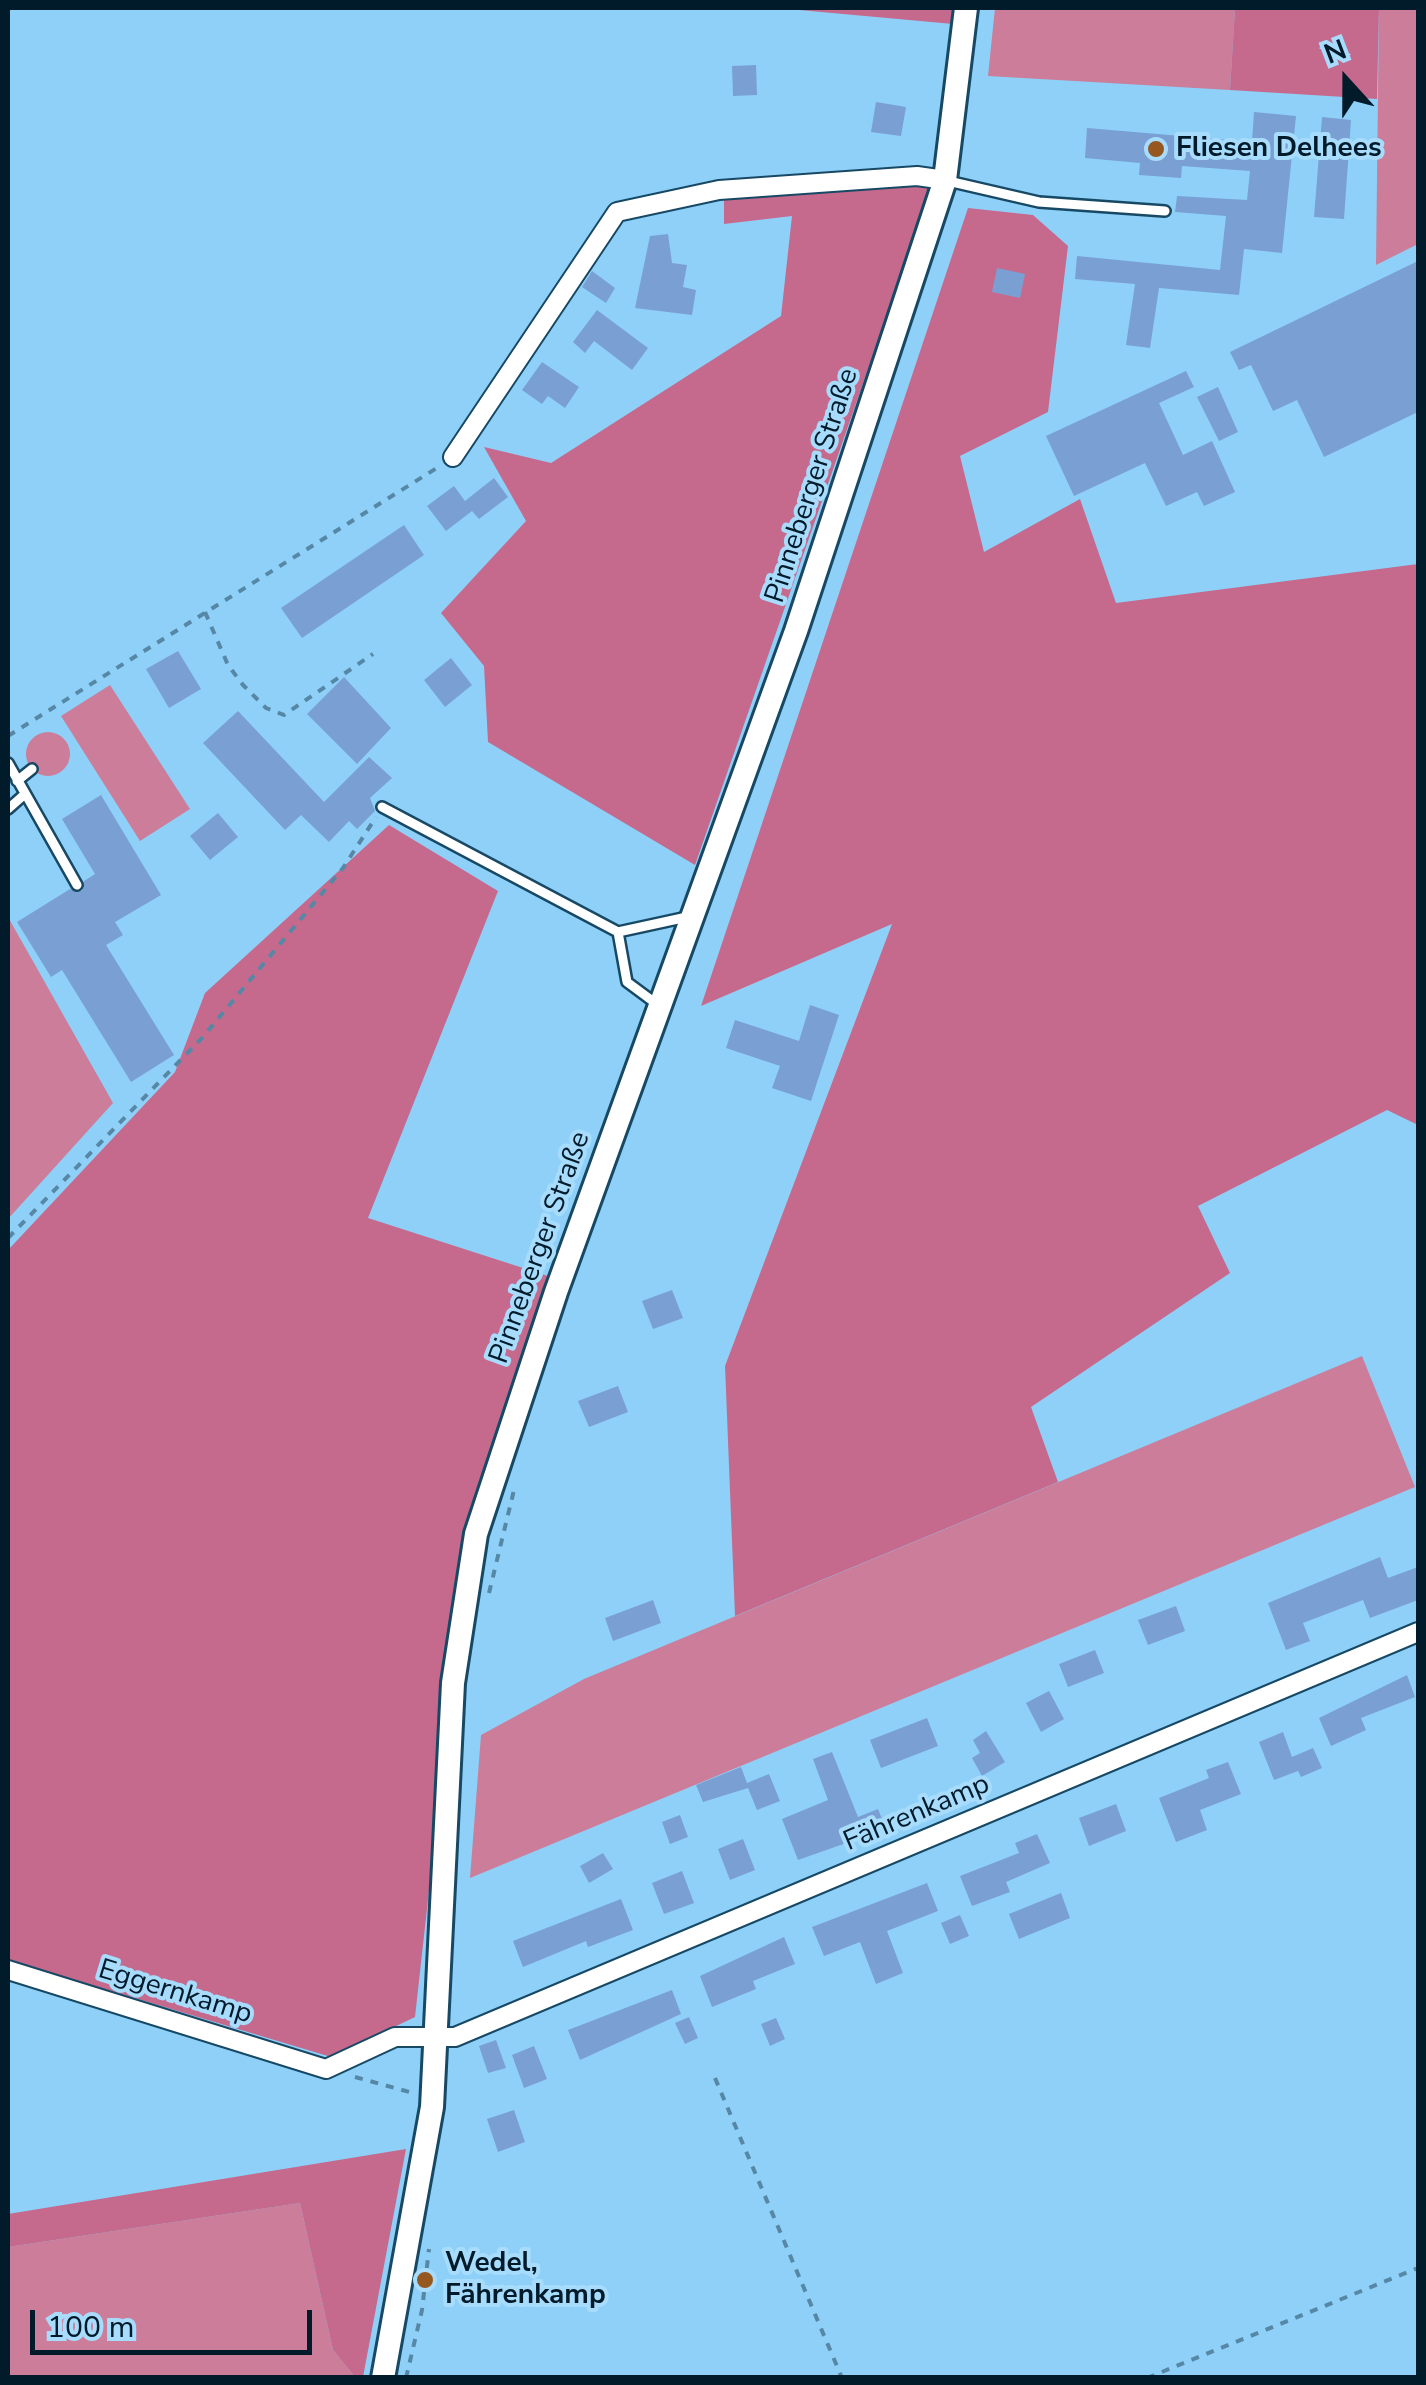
<!DOCTYPE html>
<html>
<head>
<meta charset="utf-8">
<style>
	body { margin:0 }
	#map { position:relative; width:1426px; height:2385px; overflow:hidden; background:#8fd0f9; font-family:"Nunito Sans",sans-serif }
	canvas { display:block }
	.frame { position:absolute; inset:0; border:10px solid #011b2a; pointer-events:none }
	.north { position:absolute; left:1296px; top:30px; width:100px; height:100px; -webkit-text-stroke:8px #a8dcfd; paint-order:stroke; rotate:339deg; font-size:28px; font-weight:700; line-height:40px; text-align:center; color:#011b2a }
	.north::after { content:''; display:block; margin:auto; width:35px; height:45px; background:#011b2a; clip-path:polygon(50% 0,100% 100%,50% 72%,0 100%) }
	.scale { position:absolute; left:30px; top:2310px; width:282px; height:45px; box-sizing:border-box; border:5px solid #011b2a; border-top:0; padding-left:12px; font-size:30px; line-height:35px; white-space:nowrap; color:#011b2a; -webkit-text-stroke:8px #a8dcfd; paint-order:stroke }
</style>
</head>
<body>
<div id="map">
<canvas width="1426" height="2385"></canvas>
<div class="frame"></div>
<div class="north">N</div>
<div class="scale">100 m</div>
</div>
<script>
const g = document.querySelector('canvas').getContext('2d');
g.lineJoin = 'round';
function fill(path, color) { g.fillStyle = color; g.fill(path, 'evenodd'); }
const shape = rows => new Path2D(rows.map(r => 'M' + r).join(''));
function stroke(path, color, width, dash) { g.strokeStyle = color; g.lineWidth = width; g.lineCap = dash ? 'butt' : 'round'; g.setLineDash(dash || []); g.stroke(path); }
function write(font, color, halo, rows, align = 'center') {
  g.font = font + ' "Nunito Sans",sans-serif'; g.lineWidth = 8; g.setLineDash([]); g.textBaseline = 'middle'; g.strokeStyle = halo; g.fillStyle = color; for (const [text, x, y, turn = 0] of rows) {
    g.save(); g.translate(x, y); g.rotate((+turn || 0) * Math.PI / 180); g.textAlign = isNaN(turn) ? turn : align; if (halo) g.strokeText(text, 0, 0); g.fillText(text, 0, 0); g.restore();
  }
}
fill(shape([
	[995,8,1235,8,1230,90,988,76],
	[1379,8,1418,8,1418,244,1376,265],
	[110,685,190,809,140,841,61,716],
	'26 754a22 22 0 1 1 44 0a22 22 0 1 1-44 0Z',
	[8,917,113,1103,8,1219],
	[1362,1356,1415,1487,470,1878,481,1735,584,1679],
	[300,2203,333,2350,355,2377,8,2378,8,2247]
]), '#cb7d99');
fill(shape([
	[777,8,966,8,964,25],
	[1235,8,1379,8,1377,99,1230,90],
	[934,180,695,865,488,742,484,666,441,613,526,521,484,447,551,463,781,316,792,216,724,224,724,196],
	[968,208,1033,215,1068,246,1048,412,960,456,984,552,1080,499,1116,603,1418,564,1418,1125,1387,1110,1198,1206,1230,1273,1031,1407,1058,1482,735,1616,725,1366,892,924,701,1006],
	[389,825,498,891,368,1218,551,1277,456,1647,415,2017,331,2057,8,1960,8,1250,175,1072,205,993],
	[406,2149,363,2377,355,2377,333,2350,300,2203,8,2247,8,2214]
]), '#c56a8d');
fill(shape([
	[756,65,757,95,733,96,732,66],
	[876,102,906,107,901,136,871,132],
	[1254,112,1296,116,1282,253,1244,249,1239,295,1159,288,1150,348,1126,345,1135,284,1075,279,1077,256,1220,270,1226,216,1175,212,1177,196,1247,200,1250,171,1182,166,1181,178,1139,175,1140,163,1085,158,1087,128,1252,142],
	[1322,117,1351,120,1344,219,1314,217],
	[668,234,672,263,687,265,683,287,696,290,692,315,635,308,650,236],
	[1418,261,1418,412,1324,457,1297,400,1273,411,1251,365,1239,370,1230,352],
	[997,268,1025,274,1020,298,992,292],
	[592,271,615,288,606,303,582,287],
	[597,310,648,348,632,370,594,341,585,353,573,342],
	[542,362,579,387,565,408,548,396,542,404,522,390],
	[1186,371,1194,387,1159,403,1183,455,1212,441,1235,492,1204,506,1197,492,1166,506,1145,463,1074,496,1046,436],
	[1218,387,1238,432,1219,441,1197,397],
	[494,478,508,497,479,519,472,511,446,531,427,506,454,486,465,501],
	[404,525,424,555,302,638,281,608],
	[178,651,201,689,169,708,146,669],
	[451,658,472,685,445,707,424,680],
	[344,677,391,728,357,764,307,714],
	[238,711,324,802,369,757,392,778,370,798,375,811,357,829,349,821,329,842,301,815,285,830,203,743],
	[101,795,161,895,115,922,123,935,106,945,174,1055,131,1082,62,970,51,977,17,922,70,889,82,891,84,881,95,874,62,819],
	[218,813,238,837,210,860,190,836],
	[810,1005,839,1015,811,1101,772,1088,780,1066,726,1048,735,1020,799,1041],
	[672,1290,683,1318,653,1329,642,1301],
	[618,1386,628,1412,589,1427,578,1401],
	[1380,1557,1388,1578,1418,1567,1418,1600,1370,1618,1363,1600,1303,1623,1310,1641,1286,1650,1268,1603],
	[653,1600,661,1623,613,1641,605,1618],
	[1176,1606,1185,1631,1148,1645,1138,1620],
	[1095,1650,1104,1673,1068,1687,1059,1664],
	[1407,1675,1415,1697,1361,1718,1366,1730,1331,1746,1319,1718],
	[1049,1691,1064,1719,1041,1732,1026,1703],
	[927,1718,938,1746,881,1768,870,1740],
	[986,1731,1005,1762,982,1776,972,1758,980,1753,973,1740],
	[1283,1732,1292,1757,1313,1748,1322,1768,1301,1777,1298,1771,1274,1780,1259,1742],
	[832,1752,858,1817,878,1809,886,1829,798,1860,782,1819,828,1800,813,1759],
	[1228,1762,1241,1794,1200,1810,1207,1830,1176,1842,1159,1798,1209,1778,1206,1770],
	[741,1767,747,1783,769,1774,780,1801,757,1810,748,1788,703,1802,696,1785],
	[1116,1804,1126,1831,1089,1846,1079,1818],
	[680,1815,688,1837,670,1844,662,1822],
	[1037,1834,1050,1863,1006,1882,1010,1892,972,1906,960,1876,1019,1853,1015,1843],
	[743,1839,755,1870,730,1880,718,1849],
	[603,1853,613,1869,589,1883,580,1866],
	[682,1871,694,1903,664,1914,652,1883],
	[927,1883,938,1911,887,1931,903,1973,876,1984,860,1942,824,1956,812,1927],
	[1061,1893,1070,1918,1019,1939,1009,1914],
	[621,1899,633,1930,588,1947,586,1941,523,1967,513,1941],
	[960,1915,969,1936,950,1944,941,1923],
	[784,1937,795,1964,753,1981,756,1989,712,2007,700,1976],
	[672,1990,681,2014,580,2060,568,2030],
	[689,2017,698,2038,685,2044,675,2023],
	[776,2018,785,2039,770,2046,761,2024],
	[496,2040,506,2068,488,2073,479,2046],
	[534,2046,547,2079,524,2088,512,2055],
	[514,2110,525,2142,498,2152,487,2119]
]), '#7a9fd3');
const lane = shape([
	[948,181,1039,202,1165,211],
	[8,763,77,885],
	[17,781,32,769],
	[382,807,618,932,687,917],
	[8,809,25,794],
	[618,932,627,982,658,1005]
]);
const street = shape([
	[453,457,617,212,719,190,917,176,945,180],
	[8,1970,326,2069,395,2037,455,2037,1418,1632]
]);
const secondary = shape([
	[383,2378,432,2107,453,1683,476,1534,556,1292,796,631,945,180,966,8]
]);
stroke(lane, '#174965', 14);
stroke(street, '#174965', 22);
stroke(secondary, '#174965', 28);
stroke(shape([
	[205,612,228,665,243,685,266,708,284,715,373,654],
	[8,736,440,466],
	[8,1238,202,1038,343,868,376,817],
	[489,1593,514,1490],
	[355,2077,413,2093],
	[715,2078,842,2378],
	[406,2378,422,2310,429,2249],
	[1147,2378,1418,2268]
]), '#5688a6', 4, [8, 8]);
stroke(lane, '#fff', 9);
stroke(street, '#fff', 18);
stroke(secondary, '#fff', 22);
for (const [x, y, r, color] of [
	[1156,149,10,"#975720"],
	[425,2280,10,"#975720"]
]) { const dot = new Path2D(); dot.arc(x, y, r, 0, 2 * Math.PI); g.fillStyle = color; g.fill(dot); stroke(dot, '#a8dcfd', 4); }
write('bold 28px', '#011b2a', '#a8dcfd', [
	["Fliesen Delhees",1176,149],
	["Wedel,",445,2264],
	["Fährenkamp",445,2296]
], 'left');
write('28px', '#011b2a', '#a8dcfd', [
	["Pinneberger Straße",813,486,-72],
	["Pinneberger Straße",541,1248,-70],
	["Fährenkamp",917,1814,-23],
	["Eggernkamp",175,1993,17]
]);
</script>
</body>
</html>
